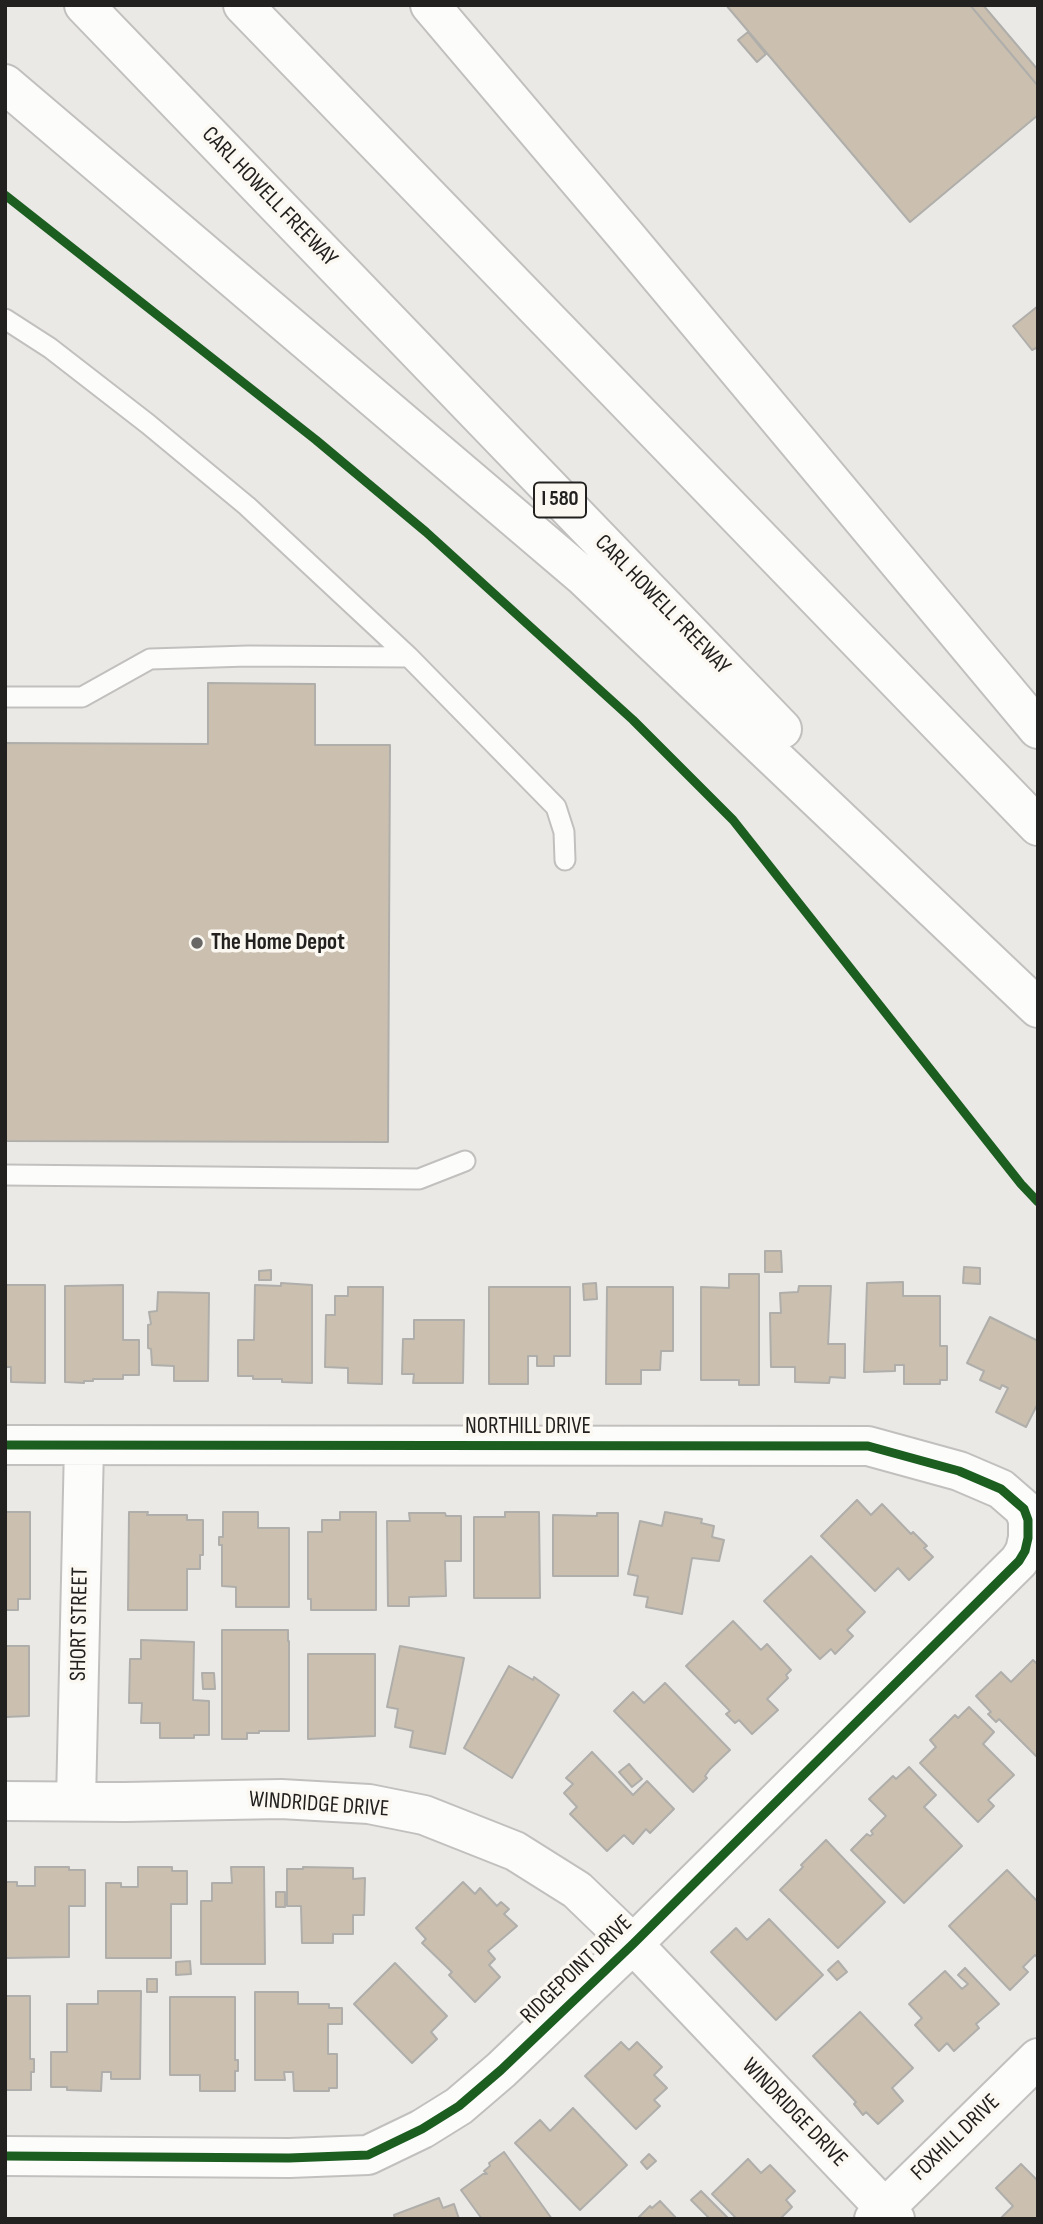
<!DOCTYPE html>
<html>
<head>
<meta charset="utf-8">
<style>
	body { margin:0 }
	#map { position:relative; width:1043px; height:2224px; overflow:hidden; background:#ebe9e6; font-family:"Sofia Sans Condensed",sans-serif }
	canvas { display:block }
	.frame { position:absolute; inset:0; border:7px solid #22211f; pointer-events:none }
</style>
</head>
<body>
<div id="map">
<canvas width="1043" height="2224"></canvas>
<div class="frame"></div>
</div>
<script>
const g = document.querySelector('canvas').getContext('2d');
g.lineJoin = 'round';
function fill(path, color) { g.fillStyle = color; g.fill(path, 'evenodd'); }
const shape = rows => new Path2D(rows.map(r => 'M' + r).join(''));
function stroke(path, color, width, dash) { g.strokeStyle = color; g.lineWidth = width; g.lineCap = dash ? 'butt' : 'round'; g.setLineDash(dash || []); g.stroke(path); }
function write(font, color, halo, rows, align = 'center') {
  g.font = font + ' "Sofia Sans Condensed",sans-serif'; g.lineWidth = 7; g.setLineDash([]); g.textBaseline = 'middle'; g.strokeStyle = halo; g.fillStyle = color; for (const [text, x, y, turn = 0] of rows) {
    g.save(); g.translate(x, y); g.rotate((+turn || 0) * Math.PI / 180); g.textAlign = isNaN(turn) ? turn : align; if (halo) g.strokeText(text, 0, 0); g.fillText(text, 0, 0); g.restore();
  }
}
const building = shape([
	[726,5,970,5,1038,86,1038,115,910,222,726,5],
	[970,5,983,5,1038,70,1038,86,970,5],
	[748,32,766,54,757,62,738,40,748,32],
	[1038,306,1038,350,1036,348,1032,350,1013,326,1038,306],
	[208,683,315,684,315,745,390,745,388,1142,5,1141,5,743,208,744,208,683],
	[765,1251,781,1251,782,1272,765,1272,765,1251],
	[964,1267,980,1268,980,1284,963,1283,964,1267],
	[271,1270,271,1280,259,1280,259,1271,271,1270],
	[729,1274,759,1274,759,1385,739,1385,739,1380,701,1380,701,1287,729,1288,729,1274],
	[903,1282,903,1296,940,1296,940,1346,947,1346,947,1380,940,1380,940,1384,904,1384,904,1365,895,1365,895,1371,864,1372,867,1283,903,1282],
	[281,1283,312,1285,312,1383,282,1382,282,1379,253,1379,253,1376,238,1376,238,1340,254,1340,255,1285,281,1286,281,1283],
	[596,1283,597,1299,584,1300,583,1284,596,1283],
	[5,1285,45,1285,45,1383,11,1382,11,1367,5,1367,5,1285],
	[123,1285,123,1340,139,1340,139,1375,123,1375,123,1379,93,1379,93,1381,84,1381,84,1383,65,1382,65,1286,123,1285],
	[799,1286,831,1286,828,1344,845,1344,845,1378,830,1377,829,1383,795,1382,795,1367,771,1367,770,1313,781,1313,780,1293,798,1292,799,1286],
	[348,1287,383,1287,382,1384,348,1383,348,1368,325,1367,326,1315,335,1315,335,1296,348,1296,348,1287],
	[489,1287,570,1287,570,1356,554,1356,554,1366,537,1366,537,1356,528,1356,528,1384,489,1384,489,1287],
	[607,1287,673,1287,673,1351,661,1351,660,1370,641,1370,641,1384,606,1384,607,1287],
	[158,1292,209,1293,208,1381,174,1381,174,1366,152,1365,151,1349,148,1348,148,1325,151,1324,149,1312,157,1311,158,1292],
	[990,1317,1038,1341,1038,1403,1026,1427,996,1412,1008,1388,1002,1385,1000,1389,980,1380,984,1371,967,1363,990,1317],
	[414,1320,464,1320,463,1383,413,1383,414,1374,402,1374,403,1339,414,1339,414,1320],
	[857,1500,871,1515,882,1504,911,1534,913,1532,927,1546,924,1548,933,1557,909,1580,898,1568,875,1591,821,1536,857,1500],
	[5,1512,30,1512,30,1599,18,1599,18,1610,5,1610,5,1512],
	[129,1512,148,1512,147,1515,187,1515,187,1520,203,1520,203,1555,200,1555,200,1569,187,1569,187,1610,128,1610,129,1512],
	[223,1512,258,1512,258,1528,289,1528,289,1607,236,1607,236,1587,222,1586,222,1545,219,1545,219,1537,223,1537,223,1512],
	[340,1512,376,1512,376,1610,311,1610,311,1599,308,1599,308,1532,322,1532,322,1520,340,1520,340,1512],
	[505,1512,539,1512,540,1598,474,1598,474,1517,505,1517,505,1512],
	[665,1512,702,1519,701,1523,714,1526,712,1537,724,1540,719,1561,692,1558,682,1614,646,1607,648,1597,634,1595,638,1576,628,1574,640,1521,662,1526,665,1512],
	[409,1513,445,1513,446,1516,461,1516,461,1561,445,1561,446,1596,409,1597,409,1606,388,1606,387,1521,410,1521,409,1513],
	[597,1513,618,1513,618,1576,553,1576,553,1515,597,1516,597,1513],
	[811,1556,865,1612,847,1630,853,1636,835,1654,831,1649,820,1659,764,1601,811,1556],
	[733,1621,761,1650,767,1644,791,1670,786,1675,788,1678,767,1699,778,1710,752,1734,739,1720,735,1723,726,1714,730,1711,686,1666,733,1621],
	[222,1630,288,1630,288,1641,289,1641,289,1731,259,1731,259,1733,247,1733,247,1739,222,1739,222,1630],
	[141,1640,194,1642,193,1700,209,1701,209,1735,194,1735,194,1738,160,1738,160,1723,141,1723,142,1703,129,1703,130,1659,141,1659,141,1640],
	[5,1646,29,1646,29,1716,5,1717,5,1646],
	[400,1646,464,1658,445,1754,410,1747,413,1731,395,1727,398,1709,387,1707,400,1646],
	[308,1654,375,1654,375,1736,308,1739,308,1654],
	[1033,1660,1036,1663,1038,1661,1038,1758,999,1719,996,1722,988,1714,991,1712,976,1696,1001,1672,1011,1682,1033,1660],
	[509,1666,533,1680,534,1677,559,1695,512,1778,464,1748,509,1666],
	[202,1673,214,1673,215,1689,203,1689,202,1673],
	[665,1683,730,1750,710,1769,705,1776,707,1778,693,1792,614,1711,633,1692,644,1703,665,1683],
	[969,1707,994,1732,983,1744,1014,1775,988,1800,994,1806,978,1822,920,1763,936,1747,930,1740,955,1715,958,1718,969,1707],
	[592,1752,633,1795,647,1781,674,1809,650,1833,646,1829,633,1844,624,1835,607,1851,570,1814,577,1807,564,1793,573,1784,566,1778,592,1752],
	[629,1764,642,1779,632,1787,619,1772,629,1764],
	[909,1767,936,1795,924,1807,962,1846,904,1903,851,1850,867,1834,870,1836,873,1834,871,1831,886,1816,869,1799,893,1776,896,1779,909,1767],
	[826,1840,885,1902,838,1948,780,1890,803,1867,801,1865,826,1840],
	[35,1867,69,1867,69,1870,85,1870,85,1906,69,1906,69,1957,5,1958,5,1882,17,1882,17,1886,35,1886,35,1867],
	[138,1867,172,1867,172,1871,187,1871,187,1904,171,1904,171,1958,106,1958,106,1883,121,1883,121,1887,138,1887,138,1867],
	[231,1867,264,1867,265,1964,201,1964,201,1901,212,1901,212,1883,232,1883,231,1867],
	[303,1867,353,1868,353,1879,365,1878,364,1915,353,1915,353,1934,333,1934,333,1943,302,1943,301,1906,287,1906,287,1869,303,1869,303,1867],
	[1007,1870,1038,1902,1038,1958,1035,1955,1023,1967,1028,1972,1010,1990,949,1926,1007,1870],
	[463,1882,475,1894,480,1888,497,1906,501,1902,509,1909,504,1914,517,1926,488,1951,495,1959,489,1965,500,1977,475,2002,449,1975,452,1972,422,1943,426,1939,416,1928,463,1882],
	[276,1892,285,1892,285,1907,276,1907,276,1892],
	[769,1919,823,1975,776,2020,711,1952,736,1928,747,1940,769,1919],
	[190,1961,191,1974,176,1975,176,1962,190,1961],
	[838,1961,847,1972,837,1980,828,1970,838,1961],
	[395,1963,447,2016,431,2032,437,2039,412,2063,354,2004,395,1963],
	[965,1968,999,2004,976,2024,979,2028,954,2051,947,2043,939,2051,915,2025,922,2018,909,2004,945,1971,962,1989,968,1984,958,1975,965,1968],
	[147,1979,157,1979,157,1992,147,1992,147,1979],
	[98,1991,141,1991,140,2079,111,2079,111,2072,102,2072,101,2091,67,2090,67,2087,51,2087,51,2052,67,2052,67,2004,98,2004,98,1991],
	[255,1992,298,1992,298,2004,329,2004,329,2008,342,2008,342,2024,328,2024,328,2054,337,2054,337,2088,329,2088,329,2091,294,2091,293,2072,284,2072,285,2080,255,2080,255,1992],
	[5,1996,30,1996,30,2059,34,2059,34,2072,31,2072,31,2090,5,2090,5,1996],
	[170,1997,235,1997,235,2060,238,2060,238,2071,235,2071,235,2091,200,2091,200,2075,170,2075,170,1997],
	[860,2012,913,2068,892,2088,903,2101,878,2124,866,2112,863,2115,854,2104,856,2102,813,2056,860,2012],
	[621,2042,629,2050,637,2042,662,2067,654,2075,667,2088,654,2100,660,2106,636,2129,585,2076,621,2042],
	[573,2108,627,2165,580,2210,515,2143,540,2120,550,2131,573,2108],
	[504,2152,552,2219,482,2219,461,2190,483,2174,487,2174,484,2171,490,2166,489,2163,504,2152],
	[649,2154,656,2161,647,2169,641,2162,649,2154],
	[748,2159,761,2173,770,2165,795,2191,786,2200,792,2207,780,2219,737,2219,712,2194,748,2159],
	[1021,2164,1038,2181,1038,2219,1000,2219,1013,2206,996,2188,1021,2164],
	[701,2191,729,2219,710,2219,691,2200,701,2191],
	[439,2198,443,2208,454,2204,459,2219,395,2219,394,2215,439,2198],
	[660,2201,677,2219,637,2219,650,2206,652,2208,660,2201]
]);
fill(building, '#cbc0b0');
stroke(building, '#afaeab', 2);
const service = shape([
	[5,319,50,348,148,424,247,506,409,657,556,807,564,832,565,860],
	[5,697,82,697,150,659,248,656,409,657],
	[5,1175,419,1179,465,1161]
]);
const minor = shape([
	[5,1445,868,1446,959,1471,1001,1489,1024,1509,1028,1520,1028,1538,1025,1551,1019,1561,633,1944,501,2070,459,2106,422,2129,368,2155,289,2158,5,2156],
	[5,1801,125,1802,281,1799,369,1804,424,1815,515,1851,577,1890,633,1944,895,2219],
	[76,1801,84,1446],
	[874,2219,1038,2058]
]);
const motorway = shape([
	[84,5,782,729],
	[243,5,1038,826],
	[430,5,626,236,1038,729],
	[5,84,583,576,1038,1008]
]);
stroke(service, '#c2c0be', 23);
stroke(minor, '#c2c0be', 42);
stroke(motorway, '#c2c0be', 42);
stroke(service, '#fcfcfb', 19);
stroke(minor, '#fcfcfb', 38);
stroke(motorway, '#fcfcfb', 38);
stroke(shape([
	[5,195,316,440,426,532,633,720,733,820,1021,1184,1038,1202],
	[5,1445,868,1446,959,1471,1001,1489,1024,1509,1028,1520,1028,1538,1025,1551,1019,1561,633,1944,501,2070,459,2106,422,2129,368,2155,289,2158,5,2156]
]), '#1b5e20', 9);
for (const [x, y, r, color] of [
	[197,943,7,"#686765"]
]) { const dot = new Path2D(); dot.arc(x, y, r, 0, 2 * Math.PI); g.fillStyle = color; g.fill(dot); stroke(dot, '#fbf7f1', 2.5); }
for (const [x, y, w] of [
	[560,500,52]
]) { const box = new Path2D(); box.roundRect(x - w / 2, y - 17.5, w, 35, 5); g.fillStyle = '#fbf7f1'; g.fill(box); stroke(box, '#22211f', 2); }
write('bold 21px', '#22211f', null, [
	["I 580",560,500]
]);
write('23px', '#22211f', '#fbf7f1', [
	["CARL HOWELL FREEWAY",269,197,46],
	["CARL HOWELL FREEWAY",662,605,46],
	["NORTHILL DRIVE",528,1427],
	["SHORT STREET",80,1624,-89],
	["WINDRIDGE DRIVE",319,1805,4],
	["RIDGEPOINT DRIVE",577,1970,-44],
	["WINDRIDGE DRIVE",794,2113,46],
	["FOXHILL DRIVE",956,2138,-44]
]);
write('bold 23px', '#22211f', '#fbf7f1', [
	["The Home Depot",211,943]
], 'left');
</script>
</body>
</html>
